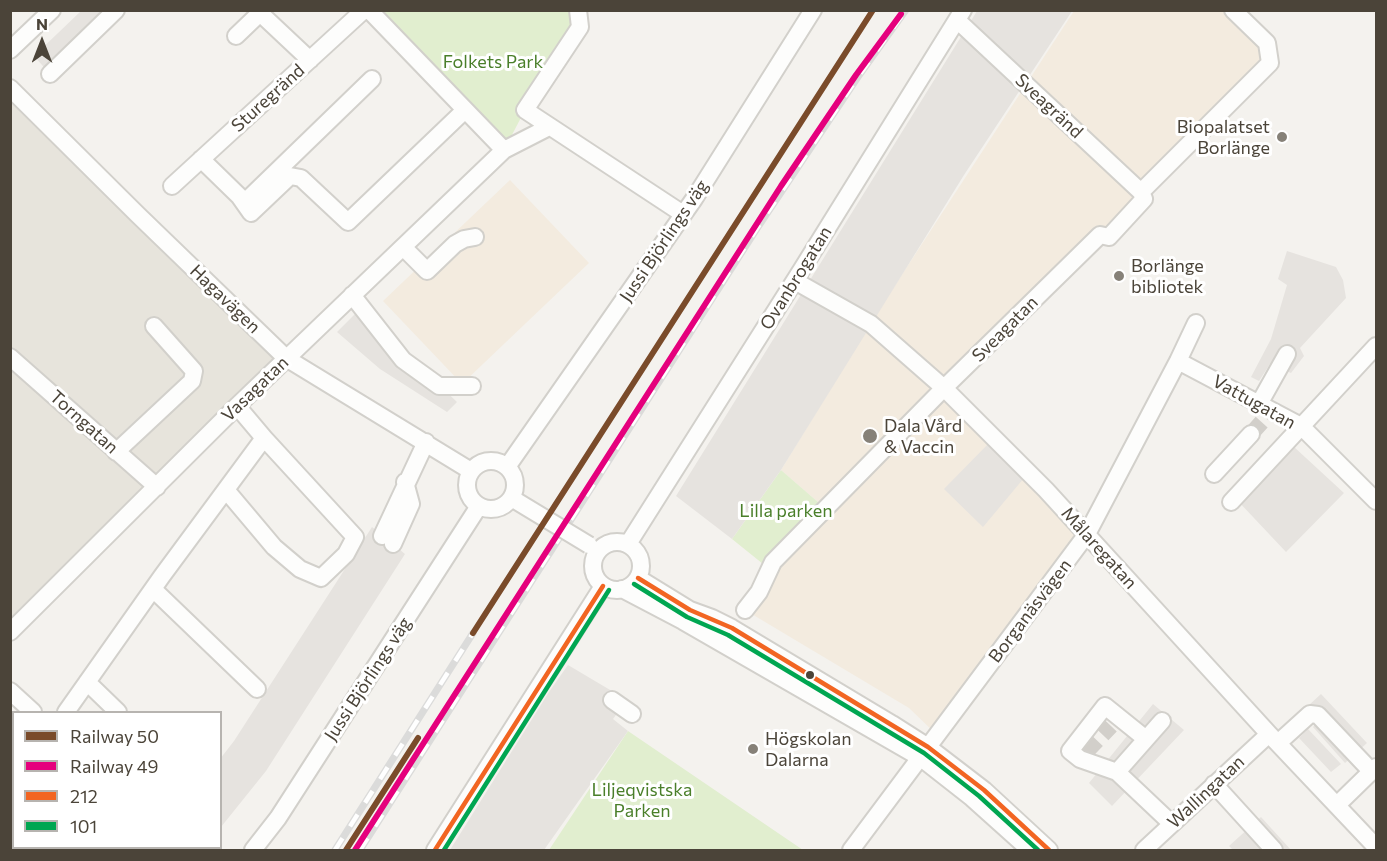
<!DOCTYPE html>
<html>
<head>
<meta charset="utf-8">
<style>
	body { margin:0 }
	#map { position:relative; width:1387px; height:861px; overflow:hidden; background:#f4f2ee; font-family:Commissioner,sans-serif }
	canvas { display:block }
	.frame { position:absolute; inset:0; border:12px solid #4b4439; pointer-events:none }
	.legend { position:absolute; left:12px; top:711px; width:210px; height:138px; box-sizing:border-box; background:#fff; border:2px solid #b7b4b0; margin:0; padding:8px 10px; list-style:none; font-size:18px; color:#4b4439 }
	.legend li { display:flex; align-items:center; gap:12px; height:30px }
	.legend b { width:30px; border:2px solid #b7b4b0 }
	.north { position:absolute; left:12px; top:12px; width:60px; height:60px; -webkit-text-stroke:4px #fff; paint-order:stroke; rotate:0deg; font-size:16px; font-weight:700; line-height:24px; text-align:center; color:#4b4439 }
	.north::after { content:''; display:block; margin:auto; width:21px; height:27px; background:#4b4439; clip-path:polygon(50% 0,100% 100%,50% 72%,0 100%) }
</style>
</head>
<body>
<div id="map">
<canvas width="1387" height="861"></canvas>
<div class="frame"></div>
<ul class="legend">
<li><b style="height:8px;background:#7a4b2a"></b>Railway 50</li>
<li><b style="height:8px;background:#e5007d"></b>Railway 49</li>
<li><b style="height:8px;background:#f26522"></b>212</li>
<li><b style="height:8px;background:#00a651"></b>101</li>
</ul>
<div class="north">N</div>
</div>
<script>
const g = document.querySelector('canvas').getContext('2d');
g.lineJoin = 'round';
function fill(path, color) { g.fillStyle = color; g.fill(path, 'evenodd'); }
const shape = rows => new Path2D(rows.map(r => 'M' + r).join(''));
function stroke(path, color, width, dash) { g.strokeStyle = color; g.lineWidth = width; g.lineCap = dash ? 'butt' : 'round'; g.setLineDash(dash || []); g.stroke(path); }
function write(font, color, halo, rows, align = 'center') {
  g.font = font + ' Commissioner,sans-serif'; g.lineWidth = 6; g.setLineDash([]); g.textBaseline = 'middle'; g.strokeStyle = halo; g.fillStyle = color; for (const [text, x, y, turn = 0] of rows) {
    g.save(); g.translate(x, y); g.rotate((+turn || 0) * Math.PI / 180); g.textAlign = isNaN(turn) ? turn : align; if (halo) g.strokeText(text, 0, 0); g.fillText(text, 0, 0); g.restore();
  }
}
fill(shape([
	[11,88,286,358,11,629]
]), '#e7e4dc');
fill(shape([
	[1074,11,1233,11,1267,43,1270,63,1144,199,944,388,1087,534,937,735,909,708,745,610,826,509,781,470,871,322],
	[510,180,589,263,462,384,383,301]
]), '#f3ebdf');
fill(shape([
	[370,11,578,11,580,27,525,110,504,150],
	[781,470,826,509,768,568,732,539],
	[628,731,803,850,549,850]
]), '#e1eecf');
fill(shape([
	[81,11,116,11,50,74,34,56],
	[977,11,1072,11,964,175,781,470,732,539,676,496],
	[1287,251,1336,267,1343,280,1346,298,1300,348,1304,356,1291,373,1270,364,1259,381,1251,377,1271,339,1287,285,1278,279],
	[360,309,457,402,447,412,380,369,337,332],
	[994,438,1029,472,983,527,944,489],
	[1293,446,1344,493,1286,552,1237,500],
	[372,527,405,554,266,771,221,827,220,759,234,741],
	[568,665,627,700,613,719,628,731,544,850,450,850,549,692],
	[1321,694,1367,743,1345,763,1313,727,1321,718,1309,705],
	[1153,704,1184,730,1112,806,1089,783],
	[1308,729,1341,764,1331,772,1299,738],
	[1261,817,1291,850,1233,850,1229,846]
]), '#e6e3df');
stroke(shape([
	[1251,434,1268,415],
	[1086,752,1111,726]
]), '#d2cfca', 16, [16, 8]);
const minor = shape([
	[369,10,504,150],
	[578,10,580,27,525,110,683,214],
	[957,20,1141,192],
	[236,36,260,13,310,60],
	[10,50,52,10],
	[50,74,116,10],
	[10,88,138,215,286,358,471,471],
	[201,159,239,196,251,213,290,176,301,178,348,222,465,110],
	[172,186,364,10],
	[1141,192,1270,63,1267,43,1233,10],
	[244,203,372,79],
	[403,247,427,271,455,244,464,239,475,237],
	[795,281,871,324,944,388,1046,490,1269,734,1376,847],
	[352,295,403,360,439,386,472,386],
	[10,357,157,487],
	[1178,361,1301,426,1376,501],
	[1259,404,1287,354],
	[116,452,192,381,194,371,154,326],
	'467 485a24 24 0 1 1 48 0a24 24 0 1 1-48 0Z',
	[507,467,694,199,813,10],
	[1214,474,1251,434],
	[226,490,274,547,300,569,321,578,346,554,355,537,264,438],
	[1231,502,1376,346],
	[382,536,426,442],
	'593 566a24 24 0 1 1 48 0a24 24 0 1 1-48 0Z',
	[393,544,411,504,405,482],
	[628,544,802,269,963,10],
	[638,578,690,610,712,618,732,628,892,724,928,747,984,790,1049,850],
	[153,589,257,689],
	[622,589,683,621,921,758,972,798,1030,850],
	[745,610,759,592,773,562,944,388,1100,235,1109,237,1144,199,1141,192],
	[10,632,237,406,504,150,549,127],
	[87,682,118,712],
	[10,691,33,712],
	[612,700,632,714],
	[66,712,162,576,264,438,237,406],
	[1162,721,1117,772,1172,824],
	[1278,743,1310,714,1318,715,1372,772],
	[1117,772,1080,759,1070,751,1105,706,1146,739],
	[1214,784,1274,850],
	[1337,805,1376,767],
	[86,848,89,850],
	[253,850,278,818,479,506],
	[435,850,603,586],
	[851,850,1087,534,1178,361,1196,323],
	[1144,850,1269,734]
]);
stroke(minor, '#d2d0cb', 20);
stroke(minor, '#fdfdfc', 16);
const rail = shape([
	[335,850,473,633],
	[360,850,756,230,858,77,906,10]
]);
stroke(rail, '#dbdbda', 7);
stroke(rail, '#fff', 4.5, [14]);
const minorBridge = shape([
	[518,502,589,545]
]);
stroke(minorBridge, '#d2d0cb', 20, []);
stroke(minorBridge, '#fdfdfc', 16);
stroke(shape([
	[638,578,690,610,732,628,928,747,984,790,1049,850],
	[435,850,603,586]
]), '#f26522', 4.5);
stroke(shape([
	[634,584,687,617,728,635,924,753,979,796,1038,850],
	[444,850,609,590]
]), '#00a651', 4.5);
stroke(shape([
	[473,633,873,10],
	[346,850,418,738]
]), '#7a4b2a', 6);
stroke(shape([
	[355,850,781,186,856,75,901,14]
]), '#e5007d', 6);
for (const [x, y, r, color] of [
	[1282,137,6,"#868178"],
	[1119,276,6,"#868178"],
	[870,436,8,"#868178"],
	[810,675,5,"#4b4439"],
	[753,749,6,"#868178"]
]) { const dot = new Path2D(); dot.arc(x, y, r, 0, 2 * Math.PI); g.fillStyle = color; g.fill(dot); stroke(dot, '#fff', 2); }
write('18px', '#4a7f2a', '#fff', [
	["Folkets Park",493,62],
	["Lilla parken",786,511],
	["Liljeqvistska",642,790],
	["Parken",642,811]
]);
write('18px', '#4b4439', '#fff', [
	["Sturegränd",268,98,-42],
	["Sveagränd",1049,106,43],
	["Jussi Björlings väg",664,241,-56],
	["Ovanbrogatan",796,278,-58],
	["Hagavägen",225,299,44],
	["Sveagatan",1005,329,-45],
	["Vasagatan",255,389,-44],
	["Vattugatan",1254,402,29],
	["Torngatan",84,422,42],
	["Målaregatan",1099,548,48],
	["Borganäsvägen",1030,611,-53],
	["Jussi Björlings väg",368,679,-57],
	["Wallingatan",1206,792,-43]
]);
write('18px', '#4b4439', '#fff', [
	["Biopalatset",1270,127,"right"],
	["Borlänge",1270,148,"right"],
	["Borlänge",1131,266],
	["bibliotek",1131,287],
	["Dala Vård",884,426],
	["& Vaccin",884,447],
	["Högskolan",765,739],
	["Dalarna",765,760]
], 'left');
</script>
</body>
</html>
